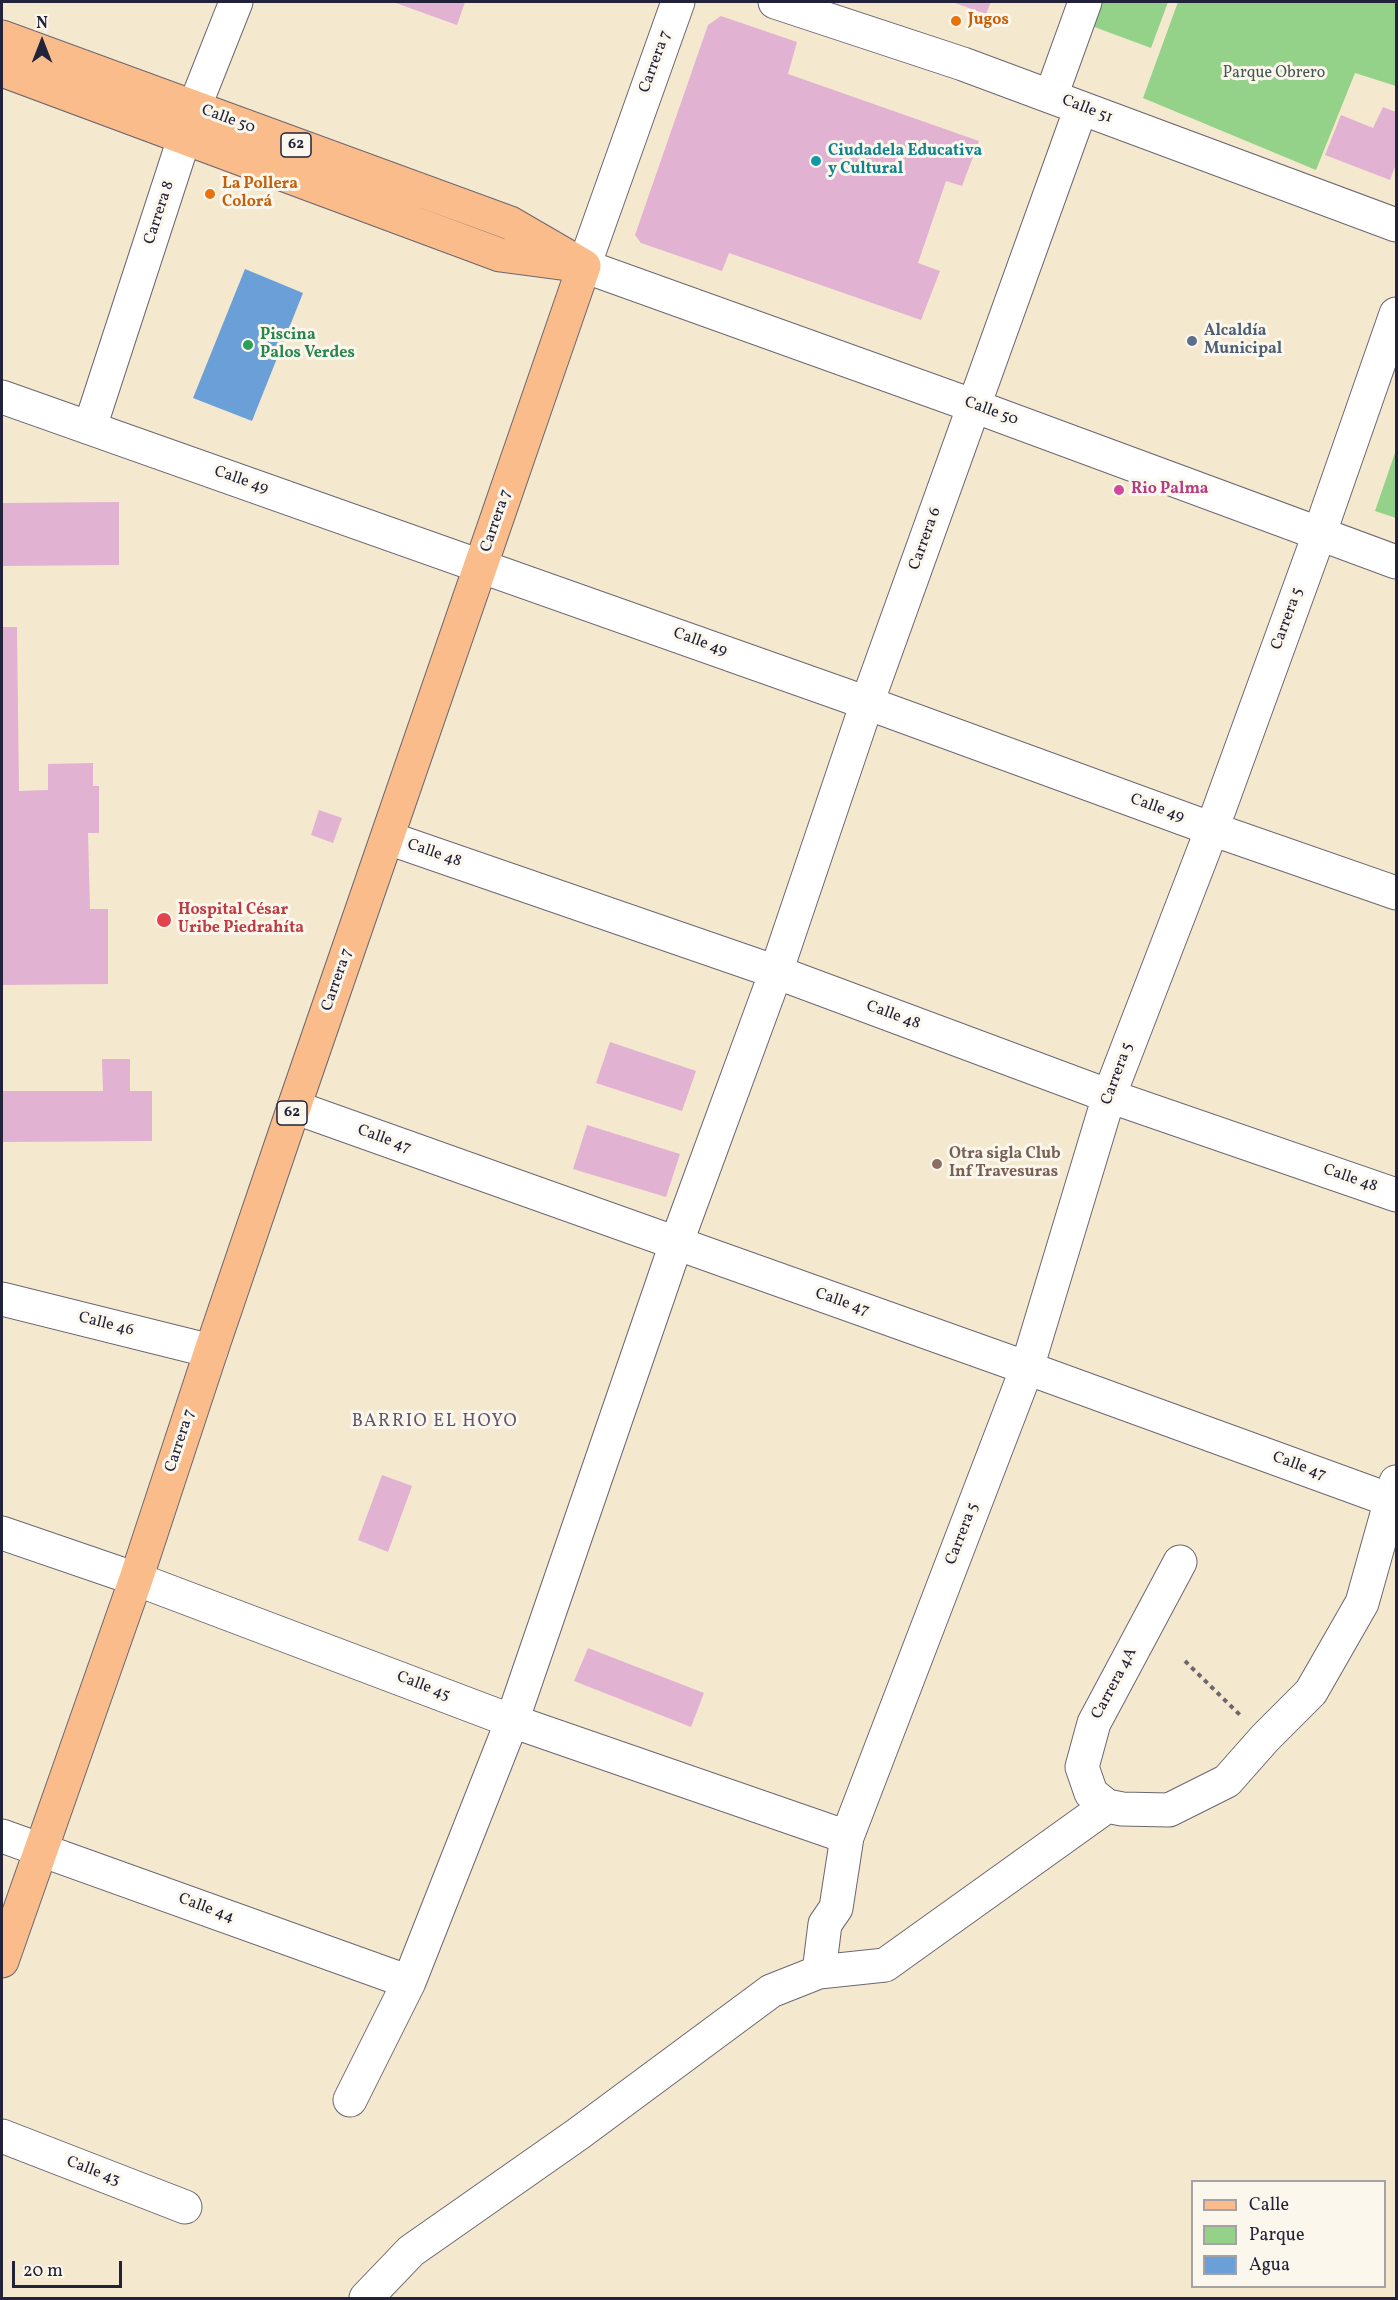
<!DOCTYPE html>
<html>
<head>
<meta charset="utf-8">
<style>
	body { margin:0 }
	#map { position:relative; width:1398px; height:2300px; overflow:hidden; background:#f4e8cf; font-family:Vollkorn,serif }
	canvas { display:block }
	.frame { position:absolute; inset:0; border:3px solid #22223b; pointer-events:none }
	.legend { position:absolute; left:1191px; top:2180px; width:195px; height:108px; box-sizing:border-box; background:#fbf7ec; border:2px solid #a4a2a5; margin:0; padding:8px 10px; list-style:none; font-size:18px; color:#22223b }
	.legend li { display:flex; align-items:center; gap:12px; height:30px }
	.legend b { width:30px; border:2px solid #a4a2a5 }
	.north { position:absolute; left:12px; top:12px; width:60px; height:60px; -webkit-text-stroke:4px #fbf7ec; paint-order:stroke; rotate:0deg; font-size:16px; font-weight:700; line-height:24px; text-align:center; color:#22223b }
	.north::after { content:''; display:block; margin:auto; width:21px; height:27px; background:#22223b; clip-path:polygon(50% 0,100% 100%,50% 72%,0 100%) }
	.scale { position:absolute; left:12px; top:2261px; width:110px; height:27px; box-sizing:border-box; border:3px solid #22223b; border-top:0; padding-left:8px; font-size:18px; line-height:21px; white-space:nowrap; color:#22223b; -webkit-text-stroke:4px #fbf7ec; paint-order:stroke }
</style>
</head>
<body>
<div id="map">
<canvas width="1398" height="2300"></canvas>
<div class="frame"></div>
<ul class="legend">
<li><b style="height:8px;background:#f9bc8a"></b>Calle</li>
<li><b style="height:16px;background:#93d288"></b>Parque</li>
<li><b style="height:16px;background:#6aa0d7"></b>Agua</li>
</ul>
<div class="north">N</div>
<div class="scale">20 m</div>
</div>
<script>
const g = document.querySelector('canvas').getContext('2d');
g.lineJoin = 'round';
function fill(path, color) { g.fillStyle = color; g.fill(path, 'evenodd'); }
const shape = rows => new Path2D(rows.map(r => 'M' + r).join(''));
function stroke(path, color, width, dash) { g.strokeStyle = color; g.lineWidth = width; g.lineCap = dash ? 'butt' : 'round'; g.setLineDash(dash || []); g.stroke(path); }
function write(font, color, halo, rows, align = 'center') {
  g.font = font + ' Vollkorn,serif'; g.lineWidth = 6; g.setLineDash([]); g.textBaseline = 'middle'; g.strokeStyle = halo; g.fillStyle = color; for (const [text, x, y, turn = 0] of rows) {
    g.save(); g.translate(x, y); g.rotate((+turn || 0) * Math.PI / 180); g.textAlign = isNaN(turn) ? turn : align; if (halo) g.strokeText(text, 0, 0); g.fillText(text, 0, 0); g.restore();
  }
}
fill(shape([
	[1088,2,1168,2,1151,48,1081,22],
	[1178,2,1396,2,1396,86,1355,73,1316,170,1143,98],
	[1396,450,1396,518,1375,511]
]), '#93d288');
fill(shape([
	[245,269,303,293,252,421,193,398]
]), '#6aa0d7');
fill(shape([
	[393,2,465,2,457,25],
	[952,2,991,2,986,14],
	[721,16,797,42,788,74,979,141,962,186,946,181,918,263,940,271,921,320,729,253,722,271,641,243,635,235,708,25],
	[1383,107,1396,112,1396,164,1390,180,1325,155,1341,115,1373,128],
	[119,502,119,565,2,566,2,503],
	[2,627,17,627,19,791,48,790,48,764,93,763,93,786,99,786,99,833,88,833,90,909,108,909,108,984,2,985],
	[319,810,342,818,333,843,311,835],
	[610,1042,696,1071,682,1111,596,1083],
	[102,1059,130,1059,130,1091,152,1091,152,1141,2,1142,2,1091,103,1091],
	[587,1125,680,1154,666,1197,573,1169],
	[382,1475,412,1486,388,1552,358,1540],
	[588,1648,704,1693,691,1727,574,1681]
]), '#e2b2d2');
const street = shape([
	[678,2,584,266,974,406,1396,562],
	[775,2,963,64,1396,225],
	[1051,96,1085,2],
	[2,397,867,703,1212,829,1396,893],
	[90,427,194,108,236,2],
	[388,838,776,972,1109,1096,1396,1195],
	[294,1107,1027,1368,1390,1500],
	[2,1299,211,1351],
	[2,1533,136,1579,512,1721,847,1837],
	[1107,1806,1091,1793,1082,1767,1094,1723,1180,1562],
	[2,1836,409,1982],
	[819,1972,825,1924,836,1908,847,1837,1027,1368,1109,1096,1212,829,1320,532,1396,314],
	[350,2100,409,1982,512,1721,676,1244,776,972,867,703,1081,108],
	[2,2136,185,2207],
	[366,2298,411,2251,578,2134,771,1991,819,1972,885,1965,1107,1806,1122,1809,1169,1810,1227,1781,1265,1738,1311,1692,1362,1603,1396,1482]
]);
const primary = shape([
	[2,37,510,223,584,266],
	[2,70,500,255,568,264],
	[2,1961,136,1579,211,1351,294,1107,584,266]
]);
stroke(street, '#6c676f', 35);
stroke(primary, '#6c676f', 35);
stroke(shape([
	[1185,1661,1240,1715]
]), '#6c676f', 4, [4.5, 4.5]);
stroke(street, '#fff', 33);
stroke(primary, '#f9bc8a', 33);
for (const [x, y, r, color] of [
	[956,21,6,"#e8710a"],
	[816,161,6,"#0f9aa8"],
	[210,194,6,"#e8710a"],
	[1192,341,6,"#5c6f8a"],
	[248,345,6,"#2e9e5b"],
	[1119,490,6,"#d1479c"],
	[164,920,8,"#e0444e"],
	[937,1164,6,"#8d6e63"]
]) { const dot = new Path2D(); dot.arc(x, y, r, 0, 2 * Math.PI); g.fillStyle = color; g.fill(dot); stroke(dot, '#fbf7ec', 2); }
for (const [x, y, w] of [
	[296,145,30],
	[292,1113,30]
]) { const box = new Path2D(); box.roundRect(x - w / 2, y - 12, w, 24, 4.5); g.fillStyle = '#fbf7ec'; g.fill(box); stroke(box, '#22223b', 1.5); }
write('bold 15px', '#22223b', null, [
	["62",296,145],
	["62",292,1113]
]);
write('bold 16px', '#c56008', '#fbf7ec', [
	["Jugos",968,21],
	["La Pollera",222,185],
	["Colorá",222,203]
], 'left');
write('16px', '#22223b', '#fbf7ec', [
	["Carrera 7",656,62,-70],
	["Calle 51",1087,110,21],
	["Calle 50",228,120,20],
	["Carrera 8",160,213,-72],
	["Calle 50",991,412,20],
	["Calle 49",241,481,19],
	["Carrera 7",497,521,-71],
	["Carrera 6",926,539,-70],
	["Carrera 5",1288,619,-70],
	["Calle 49",700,643,20],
	["Calle 49",1157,809,20],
	["Calle 48",434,854,19],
	["Carrera 7",338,980,-71],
	["Calle 48",893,1016,20],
	["Carrera 5",1118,1074,-70],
	["Calle 47",384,1140,20],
	["Calle 48",1350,1179,19],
	["Calle 47",842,1303,19],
	["Calle 46",106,1325,14],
	["Carrera 7",181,1441,-72],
	["Calle 47",1299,1467,20],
	["Carrera 5",963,1534,-69],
	["Carrera 4A",1115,1684,-62],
	["Calle 45",423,1687,21],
	["Calle 44",206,1909,20],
	["Calle 43",93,2172,21]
]);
write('16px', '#445752', '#fbf7ec', [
	["Parque Obrero",1274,74]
]);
write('bold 16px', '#0d838f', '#fbf7ec', [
	["Ciudadela Educativa",828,152],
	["y Cultural",828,170]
], 'left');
write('bold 16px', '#4e5e75', '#fbf7ec', [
	["Alcaldía",1204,332],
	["Municipal",1204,350]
], 'left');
write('bold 16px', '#27864d', '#fbf7ec', [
	["Piscina",260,336],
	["Palos Verdes",260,354]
], 'left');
write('bold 16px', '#b23c85', '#fbf7ec', [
	["Rio Palma",1131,490]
], 'left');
write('bold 16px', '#be3a42', '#fbf7ec', [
	["Hospital César",178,911],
	["Uribe Piedrahíta",178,929]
], 'left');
write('bold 16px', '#785e54', '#fbf7ec', [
	["Otra sigla Club",949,1155],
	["Inf Travesuras",949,1173]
], 'left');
g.letterSpacing = '1.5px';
write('18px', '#655470', '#fbf7ec', [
	["BARRIO EL HOYO",435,1423]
]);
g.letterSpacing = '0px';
</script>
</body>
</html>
